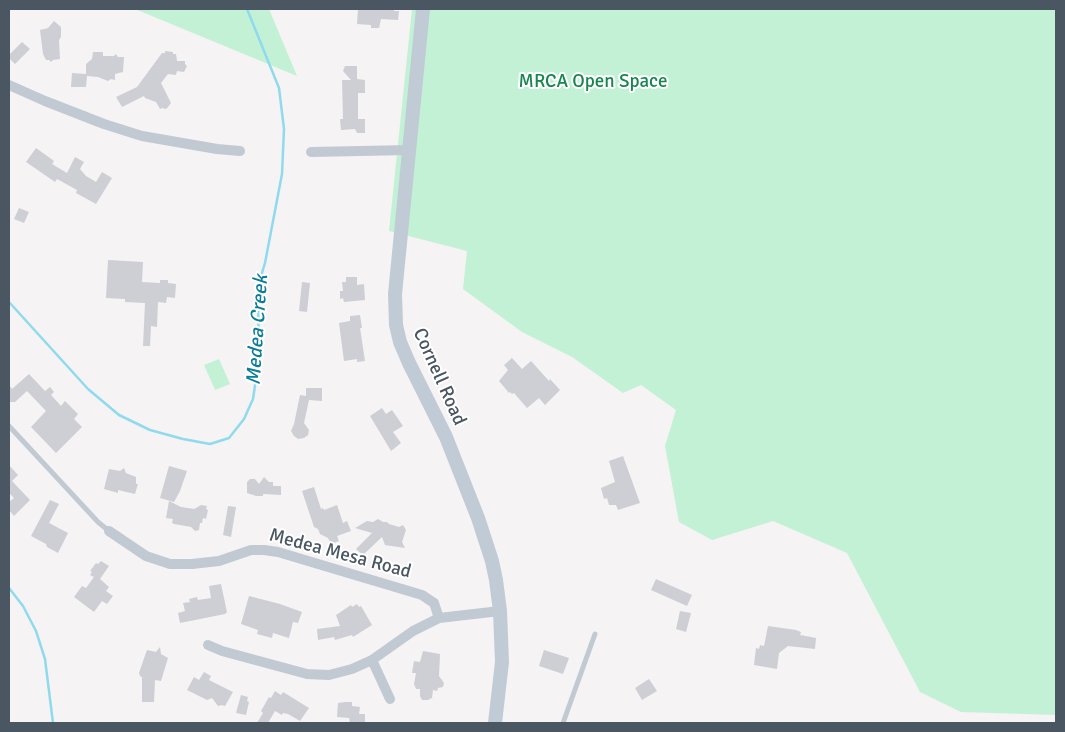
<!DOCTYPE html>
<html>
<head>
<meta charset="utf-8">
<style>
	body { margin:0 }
	#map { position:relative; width:1065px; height:732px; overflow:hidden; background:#f5f3f3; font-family:Signika,sans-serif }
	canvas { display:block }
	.frame { position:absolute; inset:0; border:10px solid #4a5661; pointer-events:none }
</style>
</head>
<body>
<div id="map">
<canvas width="1065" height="732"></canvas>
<div class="frame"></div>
</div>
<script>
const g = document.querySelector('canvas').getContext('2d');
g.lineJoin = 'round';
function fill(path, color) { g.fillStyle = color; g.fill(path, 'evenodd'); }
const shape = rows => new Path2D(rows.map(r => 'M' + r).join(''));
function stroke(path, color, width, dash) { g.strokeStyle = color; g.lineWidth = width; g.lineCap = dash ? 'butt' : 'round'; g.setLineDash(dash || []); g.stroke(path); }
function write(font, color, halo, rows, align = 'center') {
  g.font = font + ' Signika,sans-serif'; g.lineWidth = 4; g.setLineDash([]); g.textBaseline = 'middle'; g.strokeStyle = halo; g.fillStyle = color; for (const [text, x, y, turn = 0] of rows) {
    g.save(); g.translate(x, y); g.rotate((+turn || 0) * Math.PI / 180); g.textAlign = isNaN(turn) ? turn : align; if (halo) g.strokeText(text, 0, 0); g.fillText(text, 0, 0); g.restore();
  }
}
fill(shape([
	[135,9,269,9,297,76],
	[412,9,1056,9,1056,715,961,712,920,692,847,553,773,521,712,540,679,522,665,446,676,410,641,385,623,393,572,357,522,332,463,289,467,251,389,231],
	[219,359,230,384,215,390,204,365]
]), '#c3f1d5');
stroke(shape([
	[9,302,88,389,119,415,150,430,183,439,210,444,229,438,244,419,253,399,259,359,258,286,265,263,282,174,284,129,279,88,247,9],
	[9,588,23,606,36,631,45,659,53,723]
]), '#90daee', 2.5);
fill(shape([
	[358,9,394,9,394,11,399,11,398,20,381,19,379,28,371,28,371,25,357,24],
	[54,21,61,27,61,37,59,40,60,59,53,60,51,62,49,60,46,60,43,54,40,30,48,28],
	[22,42,30,49,15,64,9,58,9,55],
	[165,51,173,52,173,54,176,54,177,61,185,61,185,64,187,66,184,72,177,71,176,75,168,74,161,83,171,103,168,107,166,109,162,108,160,109,156,102,145,98,144,96,122,107,116,97,137,87,162,53,165,53],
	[93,52,103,52,103,56,114,56,116,54,118,57,124,57,123,72,115,74,115,80,111,79,108,81,98,77,87,76,86,87,71,87,72,73,86,74,86,64,92,59],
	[345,66,357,66,357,79,365,80,365,93,358,93,358,119,365,119,365,133,357,133,355,129,341,130,340,119,343,119,342,80,351,80,343,71],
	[36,148,54,161,52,164,67,173,75,157,84,162,80,169,86,176,96,182,102,172,112,178,96,204,76,193,77,190,57,179,55,182,26,162],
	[19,208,29,212,24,223,14,219],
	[108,260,143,262,142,282,160,283,160,280,168,280,168,283,176,284,175,298,167,297,166,303,158,302,157,327,151,326,150,346,143,346,145,303,125,302,125,299,106,298],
	[346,277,357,277,357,285,364,284,365,300,344,302,343,298,340,299,340,291,343,291,342,282,346,282],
	[302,282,310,283,307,312,299,311],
	[360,315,362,328,360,328,365,361,357,362,357,359,344,361,339,323,350,321,350,316],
	[512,358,522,369,531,361,549,381,550,379,560,390,545,405,539,398,527,408,514,393,512,394,510,392,509,393,499,381,508,370,504,365],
	[29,374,45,391,50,387,54,392,51,395,61,406,65,401,78,414,74,419,82,427,56,453,31,427,46,411,27,391,15,402,9,402,9,385,12,389],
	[306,388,322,388,322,401,309,400,304,423,309,430,308,435,304,438,298,439,294,436,291,431,294,424,300,395,306,396],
	[382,408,386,414,392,410,403,426,393,432,401,443,391,451,370,416],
	[623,456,640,503,618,510,616,505,609,505,607,498,604,499,601,488,615,482,609,461],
	[9,465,18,475,12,481,30,500,14,516,9,510,9,502,14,498,9,493],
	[169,466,187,471,180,491,174,502,160,498],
	[124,468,126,473,136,477,136,484,138,484,135,494,118,490,118,493,104,489,109,469,120,471],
	[264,477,269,482,273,482,273,486,281,486,281,495,263,494,263,496,256,496,247,493,247,482,250,479,255,479,259,484],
	[314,487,321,509,323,508,324,510,337,505,343,523,347,521,351,531,337,536,339,541,331,544,328,538,320,534,318,529,314,527,302,491],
	[50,500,59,504,49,523,68,533,58,553,47,547,46,544,31,536],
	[169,501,181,507,194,509,201,505,207,506,206,509,208,510,206,519,203,518,202,523,200,523,199,530,195,531,191,527,174,524,172,523,173,519,166,518],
	[228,506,236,507,231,537,223,535],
	[378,519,383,522,387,522,389,524,399,527,403,525,406,530,402,542,405,548,385,545,382,537,363,555,356,549,372,533,355,528,367,521,373,522],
	[101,561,109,566,100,579,109,587,106,591,113,596,107,604,102,601,94,612,74,597,82,586,86,588,94,577,90,575,92,572,90,571,96,563,98,564],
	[656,579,692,595,687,606,651,590],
	[221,584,227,612,225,614,180,623,178,613,185,611,183,603,190,602,189,599,197,597,198,600,211,598,209,586],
	[249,596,280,604,302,612,298,623,293,622,289,638,273,633,272,638,257,634,258,630,241,624],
	[357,604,359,607,361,606,372,625,353,637,352,635,335,640,334,637,318,640,317,629,340,626,336,615,351,605,352,607],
	[680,611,691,613,686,632,676,629],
	[768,626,796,630,801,632,800,635,816,638,815,649,788,646,779,653,777,669,754,665,756,648,759,649,760,645,764,646],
	[160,647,161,654,168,658,161,681,155,680,154,702,142,702,142,677,140,676,139,673,141,667,147,650,156,652],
	[544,650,569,658,563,674,539,666],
	[423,651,440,654,439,676,444,683,443,687,438,688,437,691,433,690,432,698,428,700,422,700,420,696,420,689,416,689,414,684,416,673,412,673,414,661,420,662],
	[204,672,211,676,209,680,233,692,225,706,222,705,218,706,212,698,207,700,187,690,194,677,199,680],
	[649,679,657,691,642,700,635,688],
	[275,691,281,695,283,692,309,708,300,721,288,714,283,713,282,715,275,711,268,723,257,723,263,713,261,711,269,697,271,698],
	[241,695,248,697,247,701,249,702,246,715,236,713],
	[345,702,352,702,352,706,360,707,359,714,365,714,365,723,350,723,349,718,337,717,338,703]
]), '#cdcfd5');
stroke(shape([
	[9,426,98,522,109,531],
	[563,723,595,634]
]), '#c1cad2', 5);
stroke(shape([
	[9,85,45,101,104,124,142,136,217,149,240,151],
	[311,152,409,150],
	[109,531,146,556,170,564,192,564,219,561,251,550,264,550,278,552,422,595,434,603,439,618],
	[208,645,222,651,307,674,329,675,352,669,372,660,413,631,439,618,500,611],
	[372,660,390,699]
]), '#c1cad2', 10);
stroke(shape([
	[423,9,395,294,396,325,400,342,409,363,446,437,478,518,492,561,496,580,500,611,502,662,495,723]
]), '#c1cbd6', 14);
write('19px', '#17864f', '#fff', [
	["MRCA Open Space",593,82]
]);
write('19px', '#4a5661', '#fff', [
	["Cornell Road",439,377,66],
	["Medea Mesa Road",340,554,15]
]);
write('italic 20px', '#0c7c9b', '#fff', [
	["Medea Creek",258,330,-86]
]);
</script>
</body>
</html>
